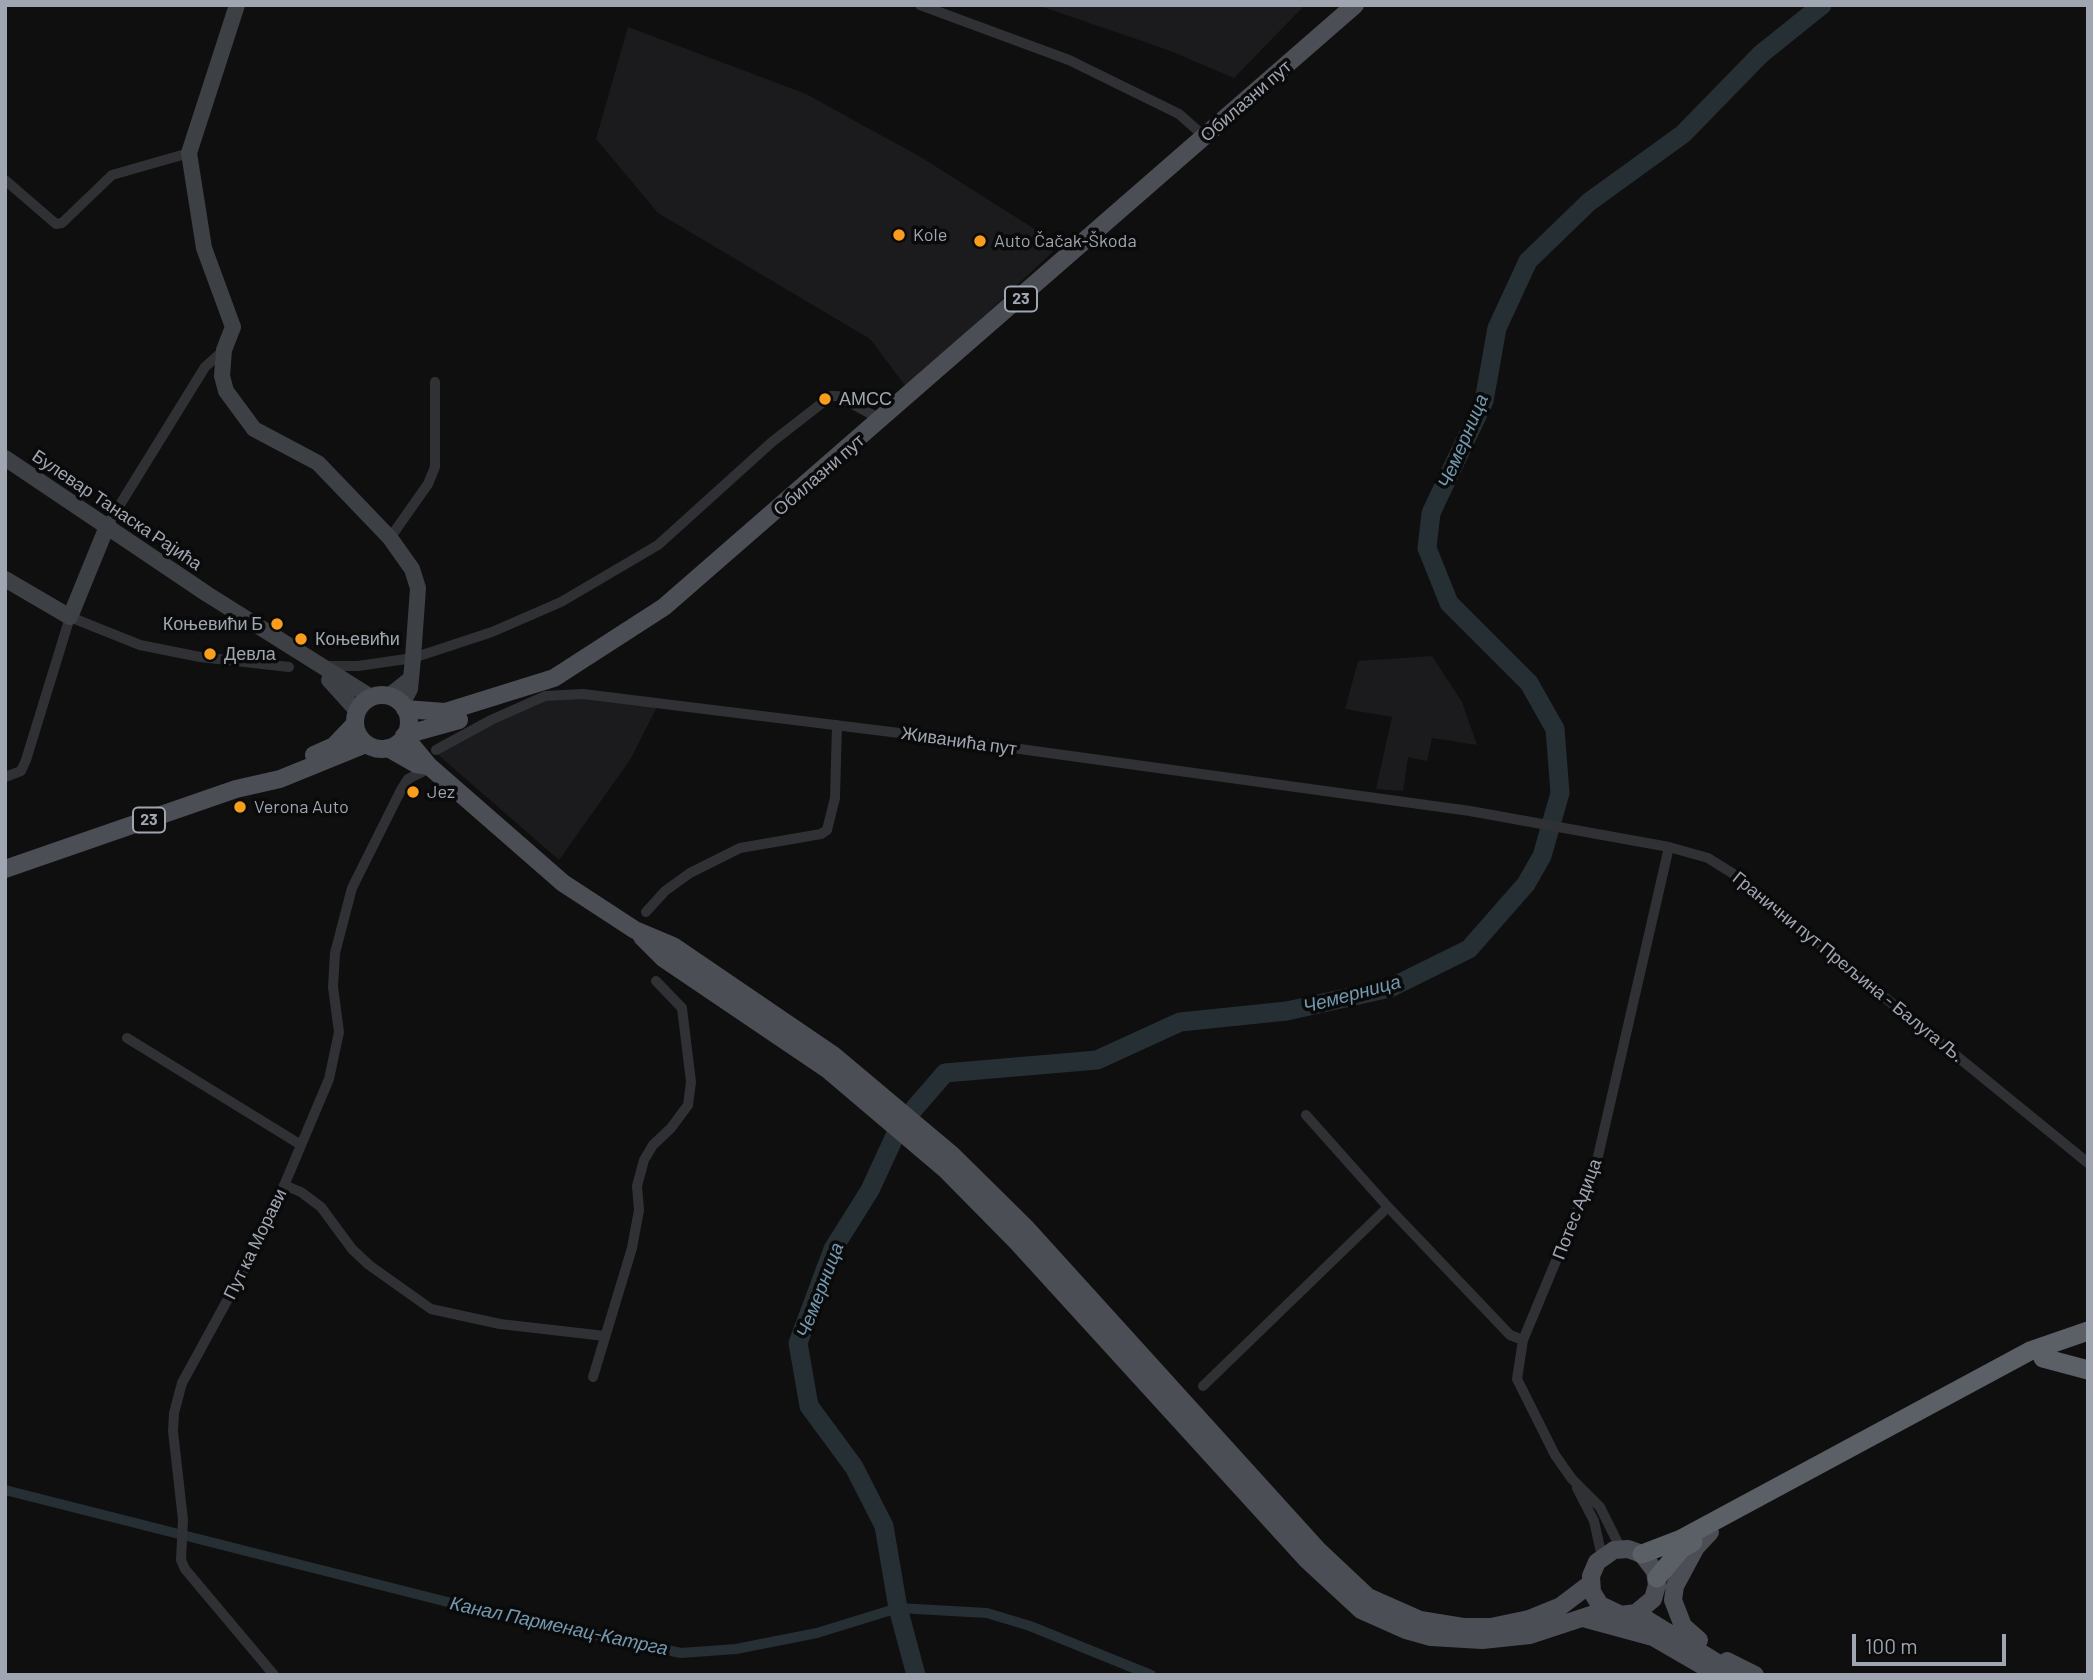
<!DOCTYPE html>
<html>
<head>
<meta charset="utf-8">
<style>
	body { margin:0 }
	#map { position:relative; width:2093px; height:1680px; overflow:hidden; background:#0f0f10; font-family:Barlow,sans-serif }
	canvas { display:block }
	.frame { position:absolute; inset:0; border:7px solid #9fa6b2; pointer-events:none }
	.scale { position:absolute; left:1852px; top:1634px; width:154px; height:32px; box-sizing:border-box; border:4px solid #9fa6b2; border-top:0; padding-left:9px; font-size:21px; line-height:24px; white-space:nowrap; color:#9fa6b2; -webkit-text-stroke:5px #0a0a0b; paint-order:stroke }
</style>
</head>
<body>
<div id="map">
<canvas width="2093" height="1680"></canvas>
<div class="frame"></div>
<div class="scale">100 m</div>
</div>
<script>
const g = document.querySelector('canvas').getContext('2d');
g.lineJoin = 'round';
function fill(path, color) { g.fillStyle = color; g.fill(path, 'evenodd'); }
const shape = rows => new Path2D(rows.map(r => 'M' + r).join(''));
function stroke(path, color, width, dash) { g.strokeStyle = color; g.lineWidth = width; g.lineCap = dash ? 'butt' : 'round'; g.setLineDash(dash || []); g.stroke(path); }
function write(font, color, halo, rows, align = 'center') {
  g.font = font + ' Barlow,sans-serif'; g.lineWidth = 7; g.setLineDash([]); g.textBaseline = 'middle'; g.strokeStyle = halo; g.fillStyle = color; for (const [text, x, y, turn = 0] of rows) {
    g.save(); g.translate(x, y); g.rotate((+turn || 0) * Math.PI / 180); g.textAlign = isNaN(turn) ? turn : align; if (halo) g.strokeText(text, 0, 0); g.fillText(text, 0, 0); g.restore();
  }
}
fill(shape([
	[1037,5,1305,5,1234,78,1168,50],
	[628,27,806,94,919,156,1060,245,907,388,870,339,658,213,596,139],
	[1432,656,1462,702,1477,745,1432,738,1427,761,1408,757,1403,791,1376,789,1392,717,1345,709,1358,661],
	[580,698,658,705,630,760,559,860,436,753,538,701]
]), '#1b1b1d');
stroke(shape([
	[5,1490,491,1613,681,1653,736,1649,817,1633,898,1608,987,1613,1030,1626,1151,1675]
]), '#252f34', 10);
stroke(shape([
	[916,1675,898,1608,884,1526,854,1467,809,1406,798,1343,833,1249,870,1190,900,1125,945,1073,1097,1060,1180,1022,1287,1011,1390,988,1469,949,1526,884,1542,856,1560,793,1555,729,1529,683,1449,603,1427,548,1431,513,1484,401,1497,328,1528,261,1589,202,1683,134,1761,54,1822,5]
]), '#252f34', 19);
stroke(shape([
	[920,5,1069,60,1179,114,1205,137],
	[5,180,56,224,62,223,112,175,189,153],
	[108,524,205,367,224,350],
	[390,538,428,484,435,467,435,382],
	[324,666,358,666,413,658,492,632,561,602,658,545,772,442,831,396,838,396,882,420],
	[436,750,491,720,545,696,583,694,940,738,1470,811,1669,847,1708,858,1732,873,2088,1163],
	[5,777,21,771,26,760,70,617,140,645,200,657,289,667],
	[646,912,665,891,690,873,740,848,821,834,827,830,835,798,837,725],
	[127,1038,301,1145],
	[1306,1115,1388,1207,1510,1335,1523,1340],
	[284,1185,301,1192,321,1207,352,1249,369,1265,431,1309,500,1324,605,1336],
	[593,1377,632,1248,639,1210,637,1186,644,1160,653,1145,671,1128,688,1105,691,1082,682,1008,656,981],
	[1203,1386,1388,1207],
	[1577,1488,1594,1521,1602,1557],
	[1621,1549,1600,1507,1572,1479,1555,1455,1517,1379,1523,1340,1596,1165,1669,847],
	[274,1675,185,1569,181,1560,183,1520,173,1431,174,1413,182,1383,264,1233,329,1079,339,1032,333,987,335,953,352,888,401,790,408,779,430,768]
]), '#303135', 10);
stroke(shape([
	[237,5,189,153,204,248,233,327,224,350,222,376,226,391,254,429,318,463,390,538,412,569,418,588,413,658,410,689,402,704],
	[5,458,207,594,371,697],
	[5,579,70,617,108,524],
	[329,680,357,711],
	[389,696,409,680]
]), '#3d4045', 16);
stroke(shape([
	'355 722a27 27 0 1 1 54 0a27 27 0 1 1-54 0Z',
	[405,709,445,712,554,678,664,607,1355,5],
	[405,735,459,720],
	[404,736,429,766,563,883,635,930,673,946,833,1055,952,1155,1027,1229,1318,1550,1368,1597,1420,1620,1463,1627,1491,1627,1529,1619,1561,1606,1590,1584],
	[388,748,416,764,429,766],
	[314,755,334,746,355,724],
	[5,869,236,789,280,779,366,744],
	[642,937,663,958,827,1069,946,1170,1017,1242,1307,1560,1361,1610,1406,1630,1431,1637,1482,1640,1530,1635,1606,1610],
	[1636,1613,1653,1599,1657,1585,1655,1571,1642,1554,1628,1549,1614,1550,1597,1562,1591,1576,1592,1592,1600,1605,1621,1615,1636,1613,1737,1675],
	[1583,1618,1653,1637,1717,1674],
	[1699,1640,1683,1626,1673,1600,1675,1586,1696,1547,1710,1532],
	[1727,1661,1755,1675]
]), '#4b4e54', 18);
stroke(shape([
	[2043,1358,2088,1370],
	[1642,1554,1681,1539,2030,1351,2088,1331],
	[1657,1578,1681,1549,1693,1542]
]), '#5b5f66', 19);
for (const [x, y, r, color] of [
	[899,235,7,"#fa9c1c"],
	[980,241,7,"#fa9c1c"],
	[825,399,7,"#fa9c1c"],
	[277,624,7,"#fa9c1c"],
	[301,639,7,"#fa9c1c"],
	[210,654,7,"#fa9c1c"],
	[413,792,7,"#fa9c1c"],
	[240,807,7,"#fa9c1c"]
]) { const dot = new Path2D(); dot.arc(x, y, r, 0, 2 * Math.PI); g.fillStyle = color; g.fill(dot); stroke(dot, '#0a0a0b', 2.5); }
for (const [x, y, w] of [
	[1021,299,32],
	[149,820,32]
]) { const box = new Path2D(); box.roundRect(x - w / 2, y - 12.5, w, 25, 5); g.fillStyle = '#0a0a0b'; g.fill(box); stroke(box, '#9fa6b2', 2); }
write('bold 16px', '#9fa6b2', null, [
	["23",1021,299],
	["23",149,820]
]);
write('18px', '#9fa6b2', '#0a0a0b', [
	["Обилазни пут",1246,101,-41],
	["Обилазни пут",819,475,-41],
	["Булевар Танаска Рајића",117,510,34],
	["Живанића пут",959,741,8],
	["Гранични пут Прељина - Балуга Љ.",1848,967,39],
	["Потес Адица",1577,1209,-69],
	["Пут ка Морави",255,1244,-64]
]);
write('18px', '#9fa6b2', '#0a0a0b', [
	["Kole",913,235],
	["Auto Čačak-Škoda",994,241],
	["АМСС",839,399],
	["Коњевићи Б",263,624,"right"],
	["Коњевићи",315,639],
	["Девла",224,654],
	["Jez",427,792],
	["Verona Auto",254,807]
], 'left');
write('italic 19px', '#7399b0', '#0a0a0b', [
	["Чемерница",1463,441,-67],
	["Чемерница",1352,994,-15],
	["Чемерница",820,1290,-69],
	["Канал Парменац-Катрга",559,1626,12]
]);
</script>
</body>
</html>
